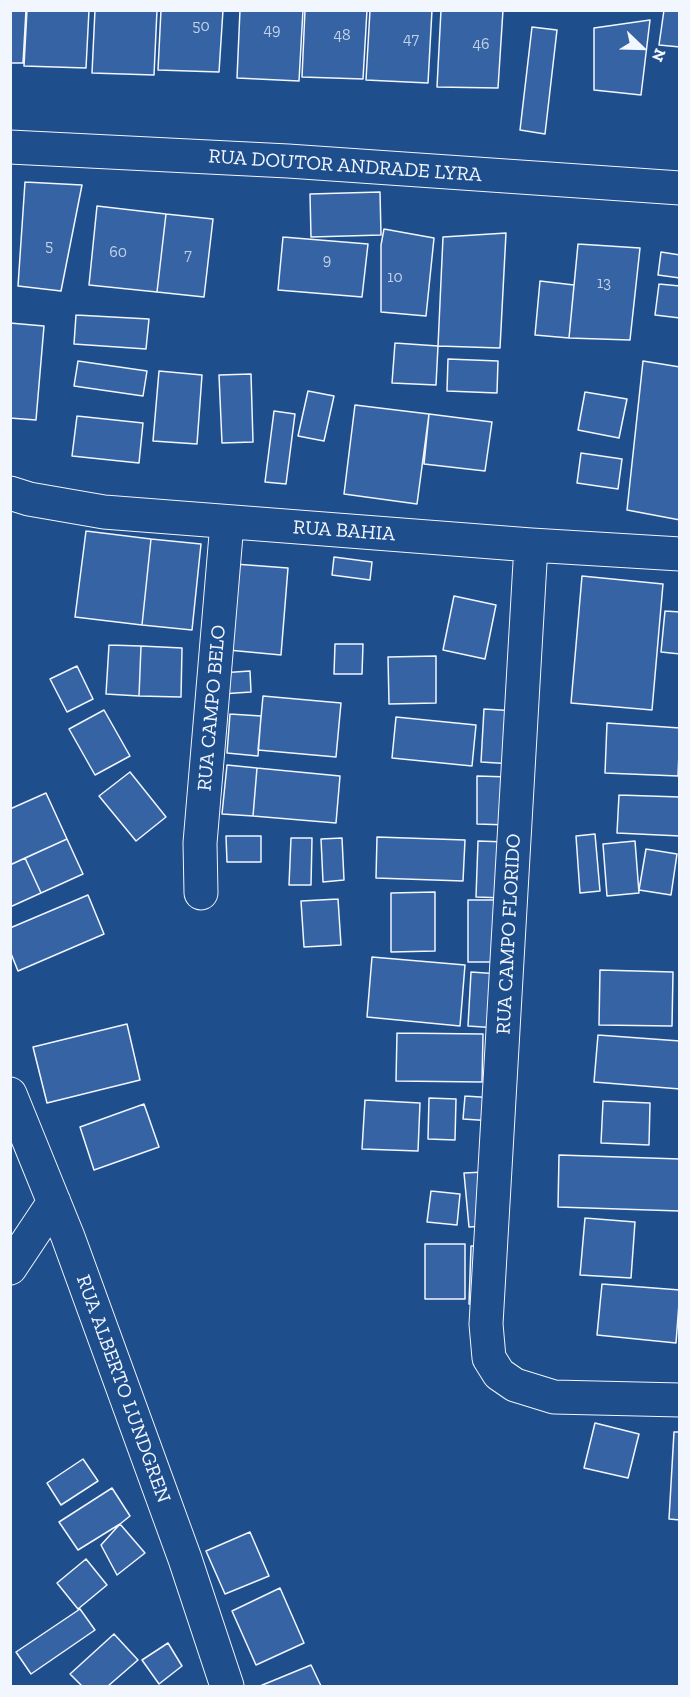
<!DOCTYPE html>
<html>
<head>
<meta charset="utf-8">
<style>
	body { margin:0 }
	#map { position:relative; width:690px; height:1697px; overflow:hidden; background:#1f4e8c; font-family:"Zilla Slab",serif }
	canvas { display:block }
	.frame { position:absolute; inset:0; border:12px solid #f2f6ff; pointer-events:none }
	.north { position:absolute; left:612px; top:18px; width:60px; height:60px; -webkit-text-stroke:4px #1f4e8c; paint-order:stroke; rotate:113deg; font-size:16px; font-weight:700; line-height:24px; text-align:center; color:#f2f6ff }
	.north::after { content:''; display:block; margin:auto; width:21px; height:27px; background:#f2f6ff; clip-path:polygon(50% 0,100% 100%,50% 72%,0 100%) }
</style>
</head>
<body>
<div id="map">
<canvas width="690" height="1697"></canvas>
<div class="frame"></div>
<div class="north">N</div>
</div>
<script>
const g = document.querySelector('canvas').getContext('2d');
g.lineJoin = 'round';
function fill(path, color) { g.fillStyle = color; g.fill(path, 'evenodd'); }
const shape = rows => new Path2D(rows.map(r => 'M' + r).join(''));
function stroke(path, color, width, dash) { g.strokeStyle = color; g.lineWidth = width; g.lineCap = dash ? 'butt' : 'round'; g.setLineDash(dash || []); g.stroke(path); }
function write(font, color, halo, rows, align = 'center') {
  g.font = font + ' "Zilla Slab",serif'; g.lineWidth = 4.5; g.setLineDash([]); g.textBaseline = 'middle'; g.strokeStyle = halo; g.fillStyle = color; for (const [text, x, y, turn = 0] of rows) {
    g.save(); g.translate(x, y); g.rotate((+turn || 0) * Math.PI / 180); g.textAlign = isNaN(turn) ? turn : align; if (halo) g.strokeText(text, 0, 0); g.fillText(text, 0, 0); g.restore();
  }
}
const building = shape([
	[10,10,26,10,23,63,10,63,10,10],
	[27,10,89,10,86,68,24,66,27,10],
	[95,10,157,10,154,75,92,73,95,10],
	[161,10,223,10,219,72,158,70,161,10],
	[240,10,303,10,299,81,237,78,240,10],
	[305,10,367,10,363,79,302,77,305,10],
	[370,10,432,10,428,83,366,80,370,10],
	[441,10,503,10,498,88,437,87,441,10],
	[664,10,680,10,680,47,659,45,664,10],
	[650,20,641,95,594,90,594,28,650,20],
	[532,27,557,30,545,134,520,130,532,27],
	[25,182,82,185,61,291,18,286,25,182],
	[380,192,381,235,311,237,310,194,380,192],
	[97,206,166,214,157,292,89,285,97,206],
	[166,214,213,219,204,297,157,292,166,214],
	[384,229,434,238,426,316,381,312,381,245,384,229],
	[506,233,500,348,438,346,443,237,506,233],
	[283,237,368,244,362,297,278,290,283,237],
	[578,244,640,248,630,340,569,338,578,244],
	[661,252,680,255,680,278,658,275,661,252],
	[540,281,574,285,569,338,535,335,540,281],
	[659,284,680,286,680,318,655,315,659,284],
	[76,315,149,319,146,349,74,344,76,315],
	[10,323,44,326,36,420,10,418,10,323],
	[395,343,438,346,436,385,392,383,395,343],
	[448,359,498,361,497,393,447,391,448,359],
	[78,361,147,371,143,396,74,386,78,361],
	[643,361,680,367,680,520,627,510,643,361],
	[159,371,202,375,197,444,153,441,159,371],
	[251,374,253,442,222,443,219,375,251,374],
	[308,391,334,396,324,441,298,436,308,391],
	[585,392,627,399,619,438,578,430,585,392],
	[355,405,429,414,417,504,344,494,355,405],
	[274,411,295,414,286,484,265,482,274,411],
	[429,414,492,422,485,471,424,464,429,414],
	[77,416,143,423,139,463,72,456,77,416],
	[581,453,622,459,618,489,577,483,581,453],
	[86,531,151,539,142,625,75,617,86,531],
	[151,539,201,544,192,630,142,625,151,539],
	[334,557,372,562,370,580,332,575,334,557],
	[235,564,288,568,281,655,228,650,235,564],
	[582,576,663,584,652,710,571,703,582,576],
	[454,596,496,605,485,659,443,650,454,596],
	[665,611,680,612,680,654,661,652,665,611],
	[335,644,363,644,362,674,334,674,335,644],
	[109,645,141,646,139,696,106,694,109,645],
	[141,646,182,648,181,697,139,696,141,646],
	[436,656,436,703,389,704,388,657,436,656],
	[77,666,93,699,67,712,50,679,77,666],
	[250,671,251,692,221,694,220,673,250,671],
	[263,696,341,703,336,757,258,750,263,696],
	[484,709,517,711,513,764,481,762,484,709],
	[104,710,130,756,95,775,69,729,104,710],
	[230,714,261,716,258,756,227,753,230,714],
	[396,717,476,725,472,766,392,758,396,717],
	[607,723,680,728,678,776,605,773,607,723],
	[227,765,257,768,253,816,222,814,227,765],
	[257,768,340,776,336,823,253,816,257,768],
	[130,772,166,817,136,841,99,796,130,772],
	[477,776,510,777,509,825,477,824,477,776],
	[46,793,67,839,10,865,10,809,46,793],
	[619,795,680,797,680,836,617,833,619,795],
	[595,834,600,891,580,893,576,836,595,834],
	[226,836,261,836,261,862,227,862,226,836],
	[377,837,465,840,463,881,376,878,377,837],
	[291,838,312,838,311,885,289,885,291,838],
	[342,838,344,880,323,882,321,839,342,838],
	[67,839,83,874,41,893,25,858,67,839],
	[478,841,507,842,505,898,476,897,478,841],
	[635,841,639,893,607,896,603,844,635,841],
	[646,849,677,854,671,895,639,890,646,849],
	[25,858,41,893,10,907,10,865,25,858],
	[435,892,435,951,391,952,391,893,435,892],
	[88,895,104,934,18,971,10,951,10,928,88,895],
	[338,899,341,945,304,947,301,901,338,899],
	[468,900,501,900,502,962,468,962,468,900],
	[372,957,465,965,460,1026,367,1017,372,957],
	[600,970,673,972,672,1026,599,1025,600,970],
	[471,972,500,974,498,1028,468,1026,471,972],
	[127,1024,140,1080,47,1103,33,1047,127,1024],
	[397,1033,483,1034,482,1082,396,1081,397,1033],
	[598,1035,680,1041,680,1089,594,1082,598,1035],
	[465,1096,495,1098,493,1121,463,1119,465,1096],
	[429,1098,456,1099,455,1140,428,1139,429,1098],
	[365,1100,420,1103,418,1151,362,1149,365,1100],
	[603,1101,650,1103,649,1145,601,1143,603,1101],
	[144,1104,159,1147,94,1170,80,1127,144,1104],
	[559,1155,680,1159,680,1211,558,1207,559,1155],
	[484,1172,488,1226,469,1227,464,1173,484,1172],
	[431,1191,460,1194,457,1225,427,1222,431,1191],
	[585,1218,635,1222,631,1278,580,1275,585,1218],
	[425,1244,465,1244,465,1299,425,1299,425,1244],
	[471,1246,484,1246,482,1305,469,1304,471,1246],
	[602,1284,680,1290,676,1343,597,1335,602,1284],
	[595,1423,639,1434,628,1478,584,1468,595,1423],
	[674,1432,680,1432,680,1520,669,1519,674,1432],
	[83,1459,98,1481,61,1505,47,1483,83,1459],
	[112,1488,130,1516,120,1524,78,1550,59,1522,112,1488],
	[120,1524,145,1553,117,1575,101,1545,120,1524],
	[250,1532,269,1576,225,1594,206,1551,250,1532],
	[86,1559,107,1585,78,1609,57,1583,86,1559],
	[280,1588,304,1643,256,1665,232,1611,280,1588],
	[80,1609,95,1630,31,1674,16,1652,80,1609],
	[114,1634,138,1660,108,1686,82,1686,70,1674,114,1634],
	[168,1643,182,1666,159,1684,142,1660,168,1643],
	[311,1665,321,1686,260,1686,311,1665]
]);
fill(building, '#3563a3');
stroke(building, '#f2f6ff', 1.5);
const minor = shape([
	[10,493,29,499,104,512,531,545,680,554],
	[531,545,486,1324,489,1358,499,1374,515,1385,554,1397,680,1400],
	[201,893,200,843,227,523],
	[10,1094,68,1237,185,1559,227,1686],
	[10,1268,54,1202]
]);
const major = shape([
	[10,147,288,161,680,188]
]);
stroke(minor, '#f2f6ff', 35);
stroke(major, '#f2f6ff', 35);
stroke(minor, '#1f4e8c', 33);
stroke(major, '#1f4e8c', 33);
write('16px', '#c3d1e8', null, [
	["50",201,26],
	["49",272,30],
	["48",342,35],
	["47",411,39],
	["46",481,44],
	["5",49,246],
	["60",118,252],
	["7",188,255],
	["9",327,260],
	["10",395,277],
	["13",604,283]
]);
write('20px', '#f2f6ff', '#1f4e8c', [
	["RUA DOUTOR ANDRADE LYRA",345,166,4],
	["RUA BAHIA",344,531,4],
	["RUA CAMPO BELO",212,708,-85],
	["RUA CAMPO FLORIDO",509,934,-87],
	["RUA ALBERTO LUNDGREN",123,1389,70]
]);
</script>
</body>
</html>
